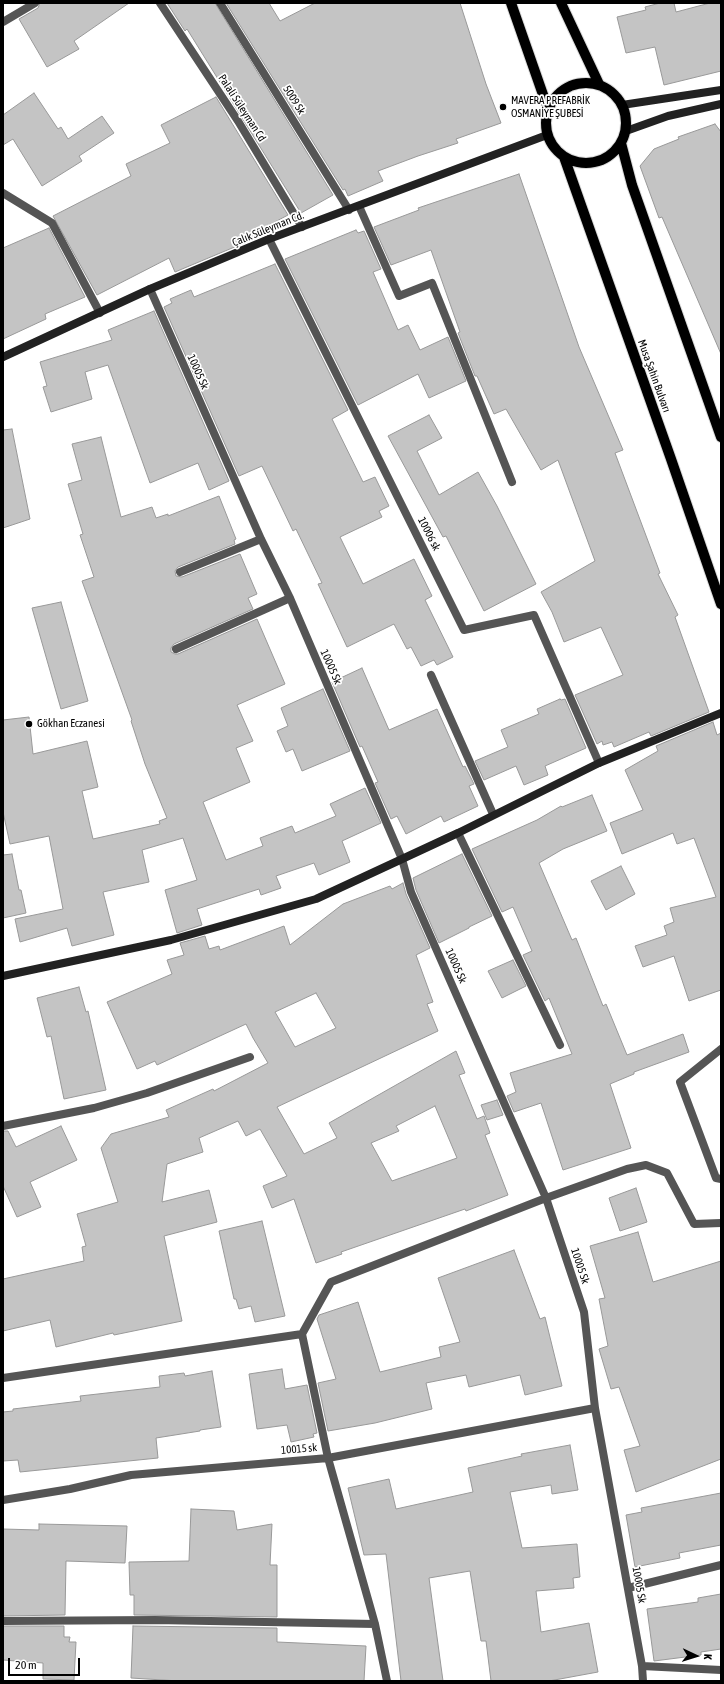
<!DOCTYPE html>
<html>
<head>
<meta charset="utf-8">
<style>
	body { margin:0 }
	#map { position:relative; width:724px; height:1684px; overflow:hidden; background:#fff; font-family:"Asap Condensed",sans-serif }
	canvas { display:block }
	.frame { position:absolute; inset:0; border:4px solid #000; pointer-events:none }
	.north { position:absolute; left:676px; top:1636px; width:40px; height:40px; -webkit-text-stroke:3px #fff; paint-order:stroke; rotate:94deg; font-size:11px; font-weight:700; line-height:16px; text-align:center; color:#000 }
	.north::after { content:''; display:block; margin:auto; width:14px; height:18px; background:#000; clip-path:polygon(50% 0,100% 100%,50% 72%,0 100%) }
	.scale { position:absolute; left:8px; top:1658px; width:72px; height:18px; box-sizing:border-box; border:2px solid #000; border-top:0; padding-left:5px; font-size:12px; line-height:14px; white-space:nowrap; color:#000; -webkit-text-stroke:3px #fff; paint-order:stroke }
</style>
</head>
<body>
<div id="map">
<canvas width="724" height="1684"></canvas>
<div class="frame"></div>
<div class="north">K</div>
<div class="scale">20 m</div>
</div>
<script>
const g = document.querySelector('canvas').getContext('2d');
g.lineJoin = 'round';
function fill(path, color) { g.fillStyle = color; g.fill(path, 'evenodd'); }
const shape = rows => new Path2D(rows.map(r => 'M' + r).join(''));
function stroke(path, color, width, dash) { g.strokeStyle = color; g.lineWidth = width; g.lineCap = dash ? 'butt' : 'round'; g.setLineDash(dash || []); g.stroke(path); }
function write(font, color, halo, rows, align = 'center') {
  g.font = font + ' "Asap Condensed",sans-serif'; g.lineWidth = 3.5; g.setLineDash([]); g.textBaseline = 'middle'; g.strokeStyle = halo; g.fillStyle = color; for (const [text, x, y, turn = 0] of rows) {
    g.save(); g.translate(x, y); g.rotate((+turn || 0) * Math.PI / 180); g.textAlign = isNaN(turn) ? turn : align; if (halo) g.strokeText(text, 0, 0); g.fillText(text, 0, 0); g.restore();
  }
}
const building = shape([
	[40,3,129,3,74,41,79,49,47,67,19,19,38,8,40,3],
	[167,3,215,3,333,195,301,213,187,29,185,31,167,3],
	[226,3,269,3,280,21,315,3,460,3,486,84,501,123,456,139,458,143,418,156,378,171,383,181,348,196,345,189,343,190,226,3],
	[660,3,674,3,676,12,710,3,721,3,721,71,664,85,655,47,626,53,617,17,646,10,645,7,660,3],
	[34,93,58,129,61,127,68,139,102,116,114,133,79,156,82,161,42,186,13,139,3,145,3,115,34,93],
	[216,97,288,215,258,231,260,236,256,238,175,272,169,258,97,295,53,216,131,176,126,164,170,143,161,125,216,97],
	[715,124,721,132,721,354,662,217,659,218,640,166,654,149,679,139,678,137,715,124],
	[519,174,579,347,623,450,615,453,660,573,658,574,678,615,675,617,709,712,651,736,649,732,614,747,612,742,603,745,602,741,597,744,575,695,623,675,601,627,564,642,552,612,541,592,595,561,558,460,541,470,506,409,494,414,477,376,475,376,458,333,460,332,431,250,391,265,374,227,419,210,418,208,519,174],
	[49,228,85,297,45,314,46,319,3,339,3,248,49,228],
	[356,230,358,233,364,231,381,269,373,272,398,330,408,325,420,350,448,337,466,381,429,398,418,374,358,405,285,259,356,230],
	[275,264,348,410,332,419,363,482,375,477,389,506,379,511,382,517,340,537,363,584,414,559,432,596,425,600,453,657,437,665,434,660,421,666,411,647,407,649,394,624,347,647,318,584,322,583,296,529,293,531,262,466,239,476,164,307,172,303,170,299,191,290,194,297,275,264],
	[154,311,229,481,209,490,198,463,150,483,108,365,85,372,92,399,51,412,43,387,47,386,40,362,112,340,108,330,154,311],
	[429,415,442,438,417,451,439,495,478,472,497,506,536,584,484,611,446,536,443,537,388,436,429,415],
	[12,429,30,519,3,528,3,430,12,429],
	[101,437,121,517,152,507,156,518,168,514,168,516,219,496,236,539,234,540,235,544,178,567,175,571,176,576,182,577,240,554,257,594,248,598,253,609,174,644,171,648,171,652,175,654,178,654,257,619,285,684,237,705,253,741,236,748,250,782,203,802,226,860,263,846,260,838,292,826,295,833,336,816,330,804,365,788,381,823,342,841,350,862,319,875,314,863,276,876,281,888,261,895,259,889,197,909,202,925,177,933,165,890,197,880,183,838,142,850,149,882,103,892,114,935,72,946,67,928,20,942,15,919,63,909,49,836,10,844,3,812,3,720,29,717,33,754,87,741,98,787,82,791,93,839,160,824,159,821,167,818,145,764,131,721,132,720,82,581,94,577,80,535,83,534,68,484,82,480,72,444,101,437],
	[61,602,88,701,61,709,32,608,61,602],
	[362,668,389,730,437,709,463,767,465,766,474,784,469,786,478,806,444,822,441,816,406,834,397,816,391,819,375,783,378,782,362,746,360,747,332,682,362,668],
	[323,689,350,751,302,771,293,749,286,752,277,731,288,726,281,708,323,689],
	[560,699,561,700,565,699,586,748,545,766,548,775,524,785,516,766,484,780,475,761,508,747,501,730,539,714,537,709,560,699],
	[713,722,717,735,721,733,721,990,689,1001,674,956,643,967,635,946,667,935,664,926,674,922,670,908,716,897,694,838,677,844,673,833,622,854,610,823,643,810,625,770,658,751,656,746,713,722],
	[592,795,607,831,563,849,539,863,572,940,576,938,603,1006,606,1004,627,1055,683,1034,689,1052,634,1072,634,1074,610,1084,631,1148,563,1170,541,1103,514,1112,507,1096,516,1092,510,1073,572,1054,549,998,545,1001,523,955,532,951,513,907,502,912,472,849,537,820,561,806,562,807,592,795],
	[12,854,19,890,21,890,26,913,3,918,3,855,12,854],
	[462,854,492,916,469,927,469,928,439,943,416,890,413,878,462,854],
	[621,866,635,894,606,910,591,881,621,866],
	[403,883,406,894,430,948,416,955,433,1002,427,1004,438,1031,277,1107,304,1154,337,1138,329,1123,456,1051,465,1073,459,1075,477,1119,484,1116,490,1133,485,1135,508,1195,466,1211,465,1209,341,1252,342,1254,316,1263,294,1199,272,1208,263,1186,287,1176,260,1129,246,1136,238,1121,199,1138,203,1152,167,1164,162,1202,209,1190,217,1222,164,1236,182,1321,114,1335,113,1333,56,1347,50,1320,3,1331,3,1279,84,1261,82,1247,86,1246,77,1214,118,1202,101,1148,111,1134,169,1117,166,1110,213,1089,214,1091,268,1063,253,1038,246,1024,157,1065,155,1061,137,1069,107,1002,172,974,167,960,184,955,180,943,205,936,209,949,219,946,220,950,284,926,290,945,343,904,390,886,392,889,403,883],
	[316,993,336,1028,295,1047,275,1012,316,993],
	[435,1106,457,1158,392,1181,371,1143,399,1131,396,1126,435,1106],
	[513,960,526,986,502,998,488,971,513,960],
	[79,987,86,1012,88,1011,106,1090,64,1099,51,1036,47,1037,37,998,79,987],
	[497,1100,503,1115,487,1120,481,1105,497,1100],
	[61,1126,77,1160,30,1182,41,1207,17,1217,3,1186,3,1131,8,1131,16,1147,61,1126],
	[636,1188,647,1222,620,1231,609,1198,636,1188],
	[262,1221,285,1316,255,1322,251,1306,239,1309,236,1299,234,1299,219,1231,262,1221],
	[638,1232,653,1282,721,1261,721,1459,636,1492,624,1450,640,1446,619,1387,611,1389,599,1349,608,1346,599,1299,605,1298,590,1246,638,1232],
	[514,1250,540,1319,545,1317,562,1386,525,1395,520,1375,469,1387,466,1375,426,1383,432,1409,375,1423,328,1431,318,1383,336,1379,317,1319,319,1315,358,1302,380,1372,441,1357,439,1347,460,1342,438,1278,514,1250],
	[282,1369,285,1389,307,1385,317,1433,313,1434,314,1437,291,1442,287,1425,257,1429,249,1374,282,1369],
	[212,1371,221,1427,200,1430,200,1431,156,1438,158,1458,20,1472,18,1460,3,1461,3,1412,13,1411,13,1409,81,1401,80,1396,160,1387,159,1376,184,1373,185,1376,212,1371],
	[570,1445,578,1490,552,1494,551,1485,510,1492,522,1548,577,1544,580,1577,573,1578,574,1588,536,1591,541,1632,589,1623,598,1672,549,1681,491,1681,486,1641,481,1641,470,1571,429,1578,443,1681,401,1681,386,1554,364,1555,348,1488,389,1479,396,1509,473,1492,468,1468,522,1456,521,1454,570,1445],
	[721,1493,721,1545,679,1553,680,1558,635,1567,626,1515,642,1512,641,1508,721,1493],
	[191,1509,234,1511,237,1530,272,1524,270,1565,277,1565,277,1617,134,1615,134,1595,130,1595,129,1562,189,1561,191,1509],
	[39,1524,127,1526,125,1563,66,1561,65,1615,3,1616,3,1529,39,1530,39,1524],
	[721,1594,721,1649,701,1652,701,1655,654,1661,647,1609,698,1602,698,1598,721,1594],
	[3,1626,64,1626,64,1637,70,1637,69,1642,76,1642,74,1680,43,1679,43,1663,3,1660,3,1626],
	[133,1626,277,1628,277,1642,366,1646,364,1681,179,1681,131,1678,133,1626]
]);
fill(building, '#c4c4c4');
stroke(building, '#999', 1);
const primary = shape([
	[511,3,548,109],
	[561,3,599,84],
	'546 123a40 40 0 1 1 80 0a40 40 0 1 1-80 0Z',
	[621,143,632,185,721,437],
	[564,157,671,459,721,604]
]);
stroke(primary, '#dbdbdb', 12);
stroke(shape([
	[3,22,35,3],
	[3,193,52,223,100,313],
	[359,206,399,296,432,283,512,482],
	[721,1049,680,1082,716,1178,721,1179]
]), '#555', 8);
stroke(shape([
	[160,3,238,121,302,227],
	[220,3,349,210],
	[269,239,464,630,534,615,599,763],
	[150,289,261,539,290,598,402,859,411,892,546,1198,584,1312,595,1408,642,1666,643,1681],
	[180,572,261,539],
	[176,649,290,598],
	[431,675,493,814],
	[458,833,560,1045],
	[3,1126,94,1108,147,1093,250,1057],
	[302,1334,328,1458,375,1624,387,1681],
	[3,1378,302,1334,331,1282,546,1198,627,1169,646,1165,667,1173,694,1224,721,1223],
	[3,1500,70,1489,131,1475,328,1458,595,1408],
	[628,1588,721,1565],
	[3,1621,155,1620,375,1624],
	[642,1666,721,1670]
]), '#555', 8);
stroke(shape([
	[622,105,721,90],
	[626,131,668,116,721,104],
	[3,357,150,289,269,239,547,135],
	[3,976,171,940,316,899,458,833,599,763,721,713]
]), '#222', 8);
stroke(primary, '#000', 10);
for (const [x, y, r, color] of [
	[503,107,4,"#000"],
	[29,724,4,"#000"]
]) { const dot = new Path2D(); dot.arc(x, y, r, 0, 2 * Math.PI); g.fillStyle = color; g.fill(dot); stroke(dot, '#fff', 1.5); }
write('11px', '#000', '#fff', [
	["5009 Sk",294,100,58],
	["Palali Süleyman Cd",242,108,57],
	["Çalık Süleyman Cd.",268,229,-22],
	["10005 Sk",198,372,66],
	["Musa Şahin Bulvarı",654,376,70],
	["10006 sk",429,534,63],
	["10005 Sk",331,667,66],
	["10005 Sk",456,966,66],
	["10005 Sk",580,1266,72],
	["10015 sk",299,1449,-5],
	["10005 Sk",639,1585,80]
]);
write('11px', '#000', '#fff', [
	["MAVERA PREFABRİK",511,101],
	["OSMANİYE ŞUBESİ",511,114],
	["Gökhan Eczanesi",37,724]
], 'left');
</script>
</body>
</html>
